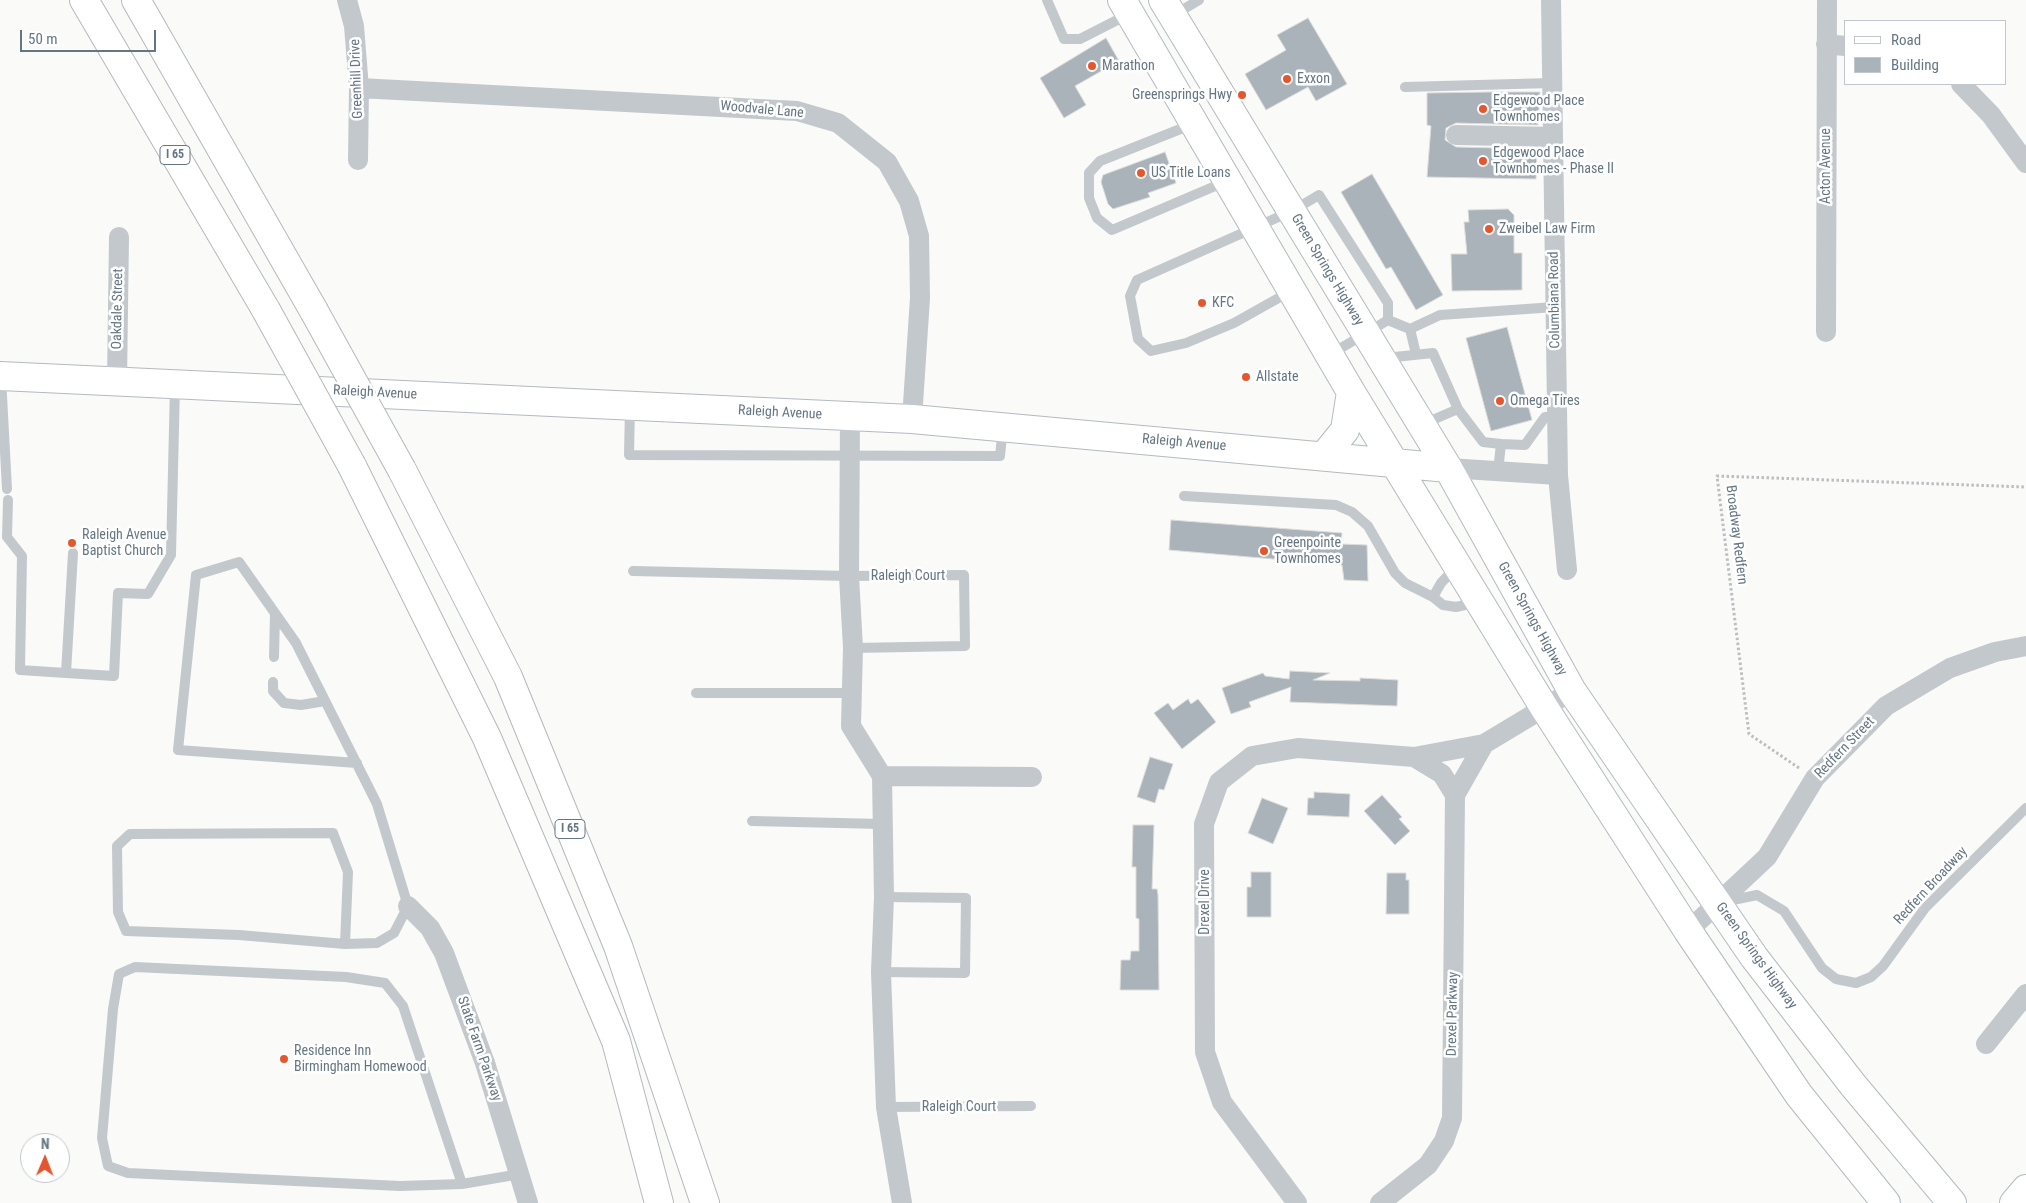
<!DOCTYPE html>
<html>
<head>
<meta charset="utf-8">
<style>
	body { margin:0 }
	#map { position:relative; width:2026px; height:1203px; overflow:hidden; background:#fafaf8; font-family:"Roboto Condensed",sans-serif }
	canvas { display:block }
	.legend { position:absolute; left:1844px; top:20px; width:162px; height:65px; box-sizing:border-box; background:#fff; border:1px solid #c1c8cd; margin:0; padding:6px 9px; list-style:none; font-size:15px; color:#657683 }
	.legend li { display:flex; align-items:center; gap:10px; height:25px }
	.legend b { width:25px; border:1px solid #c1c8cd }
	.north { position:absolute; left:20px; top:1133px; width:50px; height:50px; box-sizing:border-box; background:#fff; border:1px solid #c1c8cd; border-radius:50%; rotate:1deg; font-size:14px; font-weight:700; line-height:20px; text-align:center; color:#657683 }
	.north::after { content:''; display:block; margin:auto; width:18px; height:22px; background:#e4572e; clip-path:polygon(50% 0,100% 100%,50% 72%,0 100%) }
	.scale { position:absolute; left:20px; top:30px; width:136px; height:22px; box-sizing:border-box; border:2px solid #657683; border-top:0; padding-left:6px; font-size:15px; line-height:18px; white-space:nowrap; color:#657683; -webkit-text-stroke:4px #fff; paint-order:stroke }
</style>
</head>
<body>
<div id="map">
<canvas width="2026" height="1203"></canvas>
<ul class="legend">
<li><b style="height:6px;background:#fff"></b>Road</li>
<li><b style="height:14px;background:#aab3b9"></b>Building</li>
</ul>
<div class="north">N</div>
<div class="scale">50 m</div>
</div>
<script>
const g = document.querySelector('canvas').getContext('2d');
g.lineJoin = 'round';
function fill(path, color) { g.fillStyle = color; g.fill(path, 'evenodd'); }
const shape = rows => new Path2D(rows.map(r => 'M' + r).join(''));
function stroke(path, color, width, dash) { g.strokeStyle = color; g.lineWidth = width; g.lineCap = dash ? 'butt' : 'round'; g.setLineDash(dash || []); g.stroke(path); }
function write(font, color, halo, rows, align = 'center') {
  g.font = font + ' "Roboto Condensed",sans-serif'; g.lineWidth = 5; g.setLineDash([]); g.textBaseline = 'middle'; g.strokeStyle = halo; g.fillStyle = color; for (const [text, x, y, turn = 0] of rows) {
    g.save(); g.translate(x, y); g.rotate((+turn || 0) * Math.PI / 180); g.textAlign = isNaN(turn) ? turn : align; if (halo) g.strokeText(text, 0, 0); g.fillText(text, 0, 0); g.restore();
  }
}
const building = shape([
	[1308,18,1347,84,1316,101,1308,87,1266,110,1245,74,1286,50,1277,35,1308,18],
	[1106,38,1119,61,1075,86,1086,105,1064,118,1040,78,1106,38],
	[1488,92,1540,92,1538,125,1456,123,1446,128,1445,140,1456,147,1537,149,1536,179,1427,177,1431,126,1427,125,1427,93,1488,92],
	[1165,152,1176,183,1148,193,1150,197,1113,209,1108,204,1101,182,1103,175,1165,152],
	[1372,174,1443,295,1416,310,1391,267,1386,269,1341,192,1372,174],
	[1508,209,1514,215,1514,253,1522,253,1522,290,1452,291,1451,254,1467,254,1464,222,1469,222,1468,210,1508,209],
	[1507,327,1532,420,1491,431,1466,338,1507,327],
	[1171,520,1342,533,1341,544,1367,545,1368,581,1344,580,1342,565,1169,550,1171,520],
	[1290,671,1330,673,1313,680,1360,681,1360,678,1398,680,1397,706,1290,702,1291,687,1249,702,1251,707,1231,714,1222,688,1263,673,1265,676,1289,679,1290,671],
	[1188,699,1191,704,1198,699,1216,722,1182,749,1154,713,1168,703,1173,710,1188,699],
	[1150,757,1173,764,1164,790,1159,789,1155,803,1137,797,1150,757],
	[1314,792,1350,794,1349,817,1307,815,1308,798,1314,798,1314,792],
	[1382,795,1402,817,1399,819,1410,831,1395,845,1364,811,1382,795],
	[1262,798,1288,808,1273,844,1248,833,1262,798],
	[1133,825,1154,825,1152,889,1157,889,1158,895,1159,990,1120,990,1121,960,1130,960,1131,951,1139,951,1139,919,1136,918,1136,867,1132,867,1133,825],
	[1251,872,1271,872,1271,917,1247,917,1247,887,1251,887,1251,872],
	[1387,873,1406,873,1406,880,1409,880,1409,914,1386,914,1387,873]
]);
fill(building, '#aab3b9');
stroke(building, '#dcdcda', 1);
const secondary = shape([
	[1122,0,1351,392,1545,709,1688,931,1799,1095,1886,1203],
	[1163,0,1448,468,1572,691,1754,957,1853,1085,1952,1203],
	[0,376,912,419,1448,468],
	[1324,456,1345,430,1351,392],
	[2014,1203,2026,1189]
]);
const highway = shape([
	[84,0,266,310],
	[136,0,314,311],
	[352,466,487,738,616,1041,659,1203],
	[402,470,508,677,618,946,705,1203]
]);
stroke(secondary, '#b3babf', 30);
stroke(highway, '#b4b9bd', 30);
stroke(shape([
	[1799,768,1749,734,1717,476,2026,487]
]), '#bbbfc2', 3, [2.5, 2.5]);
stroke(shape([
	[1047,0,1064,39,1080,39,1129,14],
	[1174,15,1199,0],
	[1405,87,1552,83],
	[1193,124,1100,161,1089,173,1089,198,1097,218,1112,230,1227,181],
	[1291,291,1234,323,1186,343,1151,351,1138,339,1130,296,1137,280,1292,211,1319,195,1388,303,1388,320],
	[1410,329,1440,315,1555,307],
	[1331,354,1388,320,1410,329,1416,354],
	[1385,358,1433,353,1458,409,1423,424],
	[1,377,7,489],
	[630,406,629,455,1000,456,1003,427],
	[1458,409,1483,442,1501,444,1525,445,1545,417,1557,417],
	[1498,471,1501,444],
	[1184,496,1336,505,1352,512,1368,526,1395,573,1405,583,1433,597],
	[8,500,7,537,22,556,20,670,66,673],
	[73,553,66,673,114,676,118,593,148,594,171,555,175,385],
	[1457,566,1441,583,1433,597,1443,605,1456,607,1478,602],
	[633,571,849,576,964,575,965,646,853,648],
	[274,657,275,613],
	[273,682,273,691,284,703,301,705,325,701],
	[696,693,851,693],
	[752,821,882,824],
	[1723,902,1757,895,1784,911,1822,968,1836,979,1856,983,1871,977,1883,966,1925,908,2026,808],
	[345,944,239,935,126,931,118,912,117,846,130,834,333,833,348,872,345,944,377,943,394,933,408,906,377,804,296,643,239,562,196,575,178,750,357,763],
	[881,972,965,973,966,898,884,897],
	[886,1107,1031,1106],
	[462,1184,403,1006,385,983,346,977,135,967,119,974,113,1009,102,1138,108,1166,128,1173,400,1186,462,1184,520,1174]
]), '#c3c8cc', 10);
stroke(shape([
	[347,0,354,26,359,88,358,160],
	[1551,0,1558,475,1567,570],
	[1826,44,1845,46],
	[1961,84,1991,115,2026,163],
	[359,88,797,111,838,123,887,162,909,201,919,236,920,298,912,419],
	[1456,135,1553,137],
	[1826,332,1827,0],
	[117,381,119,237],
	[850,416,849,576,853,648,851,726,882,776,1032,777],
	[1448,468,1558,475],
	[1414,757,1484,744],
	[882,776,884,897,881,972,886,1107,902,1203],
	[1455,795,1484,744,1572,691],
	[408,906,430,928,444,953,485,1063,528,1203],
	[1688,931,1767,857,1815,778,1886,706,1950,668,1995,652,2026,646],
	[1986,1044,2026,994],
	[1297,1203,1222,1102,1205,1052,1204,824,1219,782,1252,756,1298,748,1414,757,1442,774,1455,795,1452,1118,1444,1141,1428,1165,1380,1203]
]), '#c3c8cc', 20);
stroke(secondary, '#fff', 28);
stroke(highway, '#fff', 28);
const highwayBridge = shape([
	[266,310,352,466],
	[314,311,402,470]
]);
stroke(highwayBridge, '#b4b9bd', 30, []);
stroke(highwayBridge, '#fff', 28);
for (const [x, y, r, color] of [
	[1092,66,5,"#e4572e"],
	[1287,79,5,"#e4572e"],
	[1242,95,5,"#e4572e"],
	[1483,109,5,"#e4572e"],
	[1483,161,5,"#e4572e"],
	[1141,173,5,"#e4572e"],
	[1489,229,5,"#e4572e"],
	[1202,303,5,"#e4572e"],
	[1246,377,5,"#e4572e"],
	[1500,401,5,"#e4572e"],
	[72,543,5,"#e4572e"],
	[1264,551,5,"#e4572e"],
	[284,1059,5,"#e4572e"]
]) { const dot = new Path2D(); dot.arc(x, y, r, 0, 2 * Math.PI); g.fillStyle = color; g.fill(dot); stroke(dot, '#fff', 2); }
for (const [x, y, w] of [
	[175,155,30],
	[570,829,30]
]) { const box = new Path2D(); box.roundRect(x - w / 2, y - 9.5, w, 19, 4); g.fillStyle = '#fff'; g.fill(box); stroke(box, '#657683', 1); }
write('bold 12px', '#657683', null, [
	["I 65",175,155],
	["I 65",570,829]
]);
write('14px', '#657683', '#fff', [
	["Marathon",1102,66],
	["Exxon",1297,79],
	["Greensprings Hwy",1232,95,"right"],
	["Edgewood Place",1493,101],
	["Townhomes",1493,117],
	["Edgewood Place",1493,153],
	["Townhomes - Phase II",1493,169],
	["US Title Loans",1151,173],
	["Zweibel Law Firm",1499,229],
	["KFC",1212,303],
	["Allstate",1256,377],
	["Omega Tires",1510,401],
	["Raleigh Avenue",82,535],
	["Baptist Church",82,551],
	["Greenpointe",1274,543],
	["Townhomes",1274,559],
	["Residence Inn",294,1051],
	["Birmingham Homewood",294,1067]
], 'left');
write('14px', '#657683', '#fff', [
	["Greenhill Drive",357,79,-92],
	["Woodvale Lane",762,110,5],
	["Acton Avenue",1826,166,-90],
	["Green Springs Highway",1327,270,59],
	["Columbiana Road",1555,300,-91],
	["Oakdale Street",118,309,-89],
	["Raleigh Avenue",375,393,3],
	["Raleigh Avenue",780,413,3],
	["Raleigh Avenue",1184,443,5],
	["Broadway Redfern",1736,535,83],
	["Raleigh Court",908,576],
	["Green Springs Highway",1532,619,61],
	["Redfern Street",1845,748,-46],
	["Redfern Broadway",1931,886,-47],
	["Drexel Drive",1205,902,-90],
	["Green Springs Highway",1756,956,54],
	["Drexel Parkway",1453,1014,-89],
	["State Farm Parkway",479,1049,71],
	["Raleigh Court",959,1107]
]);
</script>
</body>
</html>
